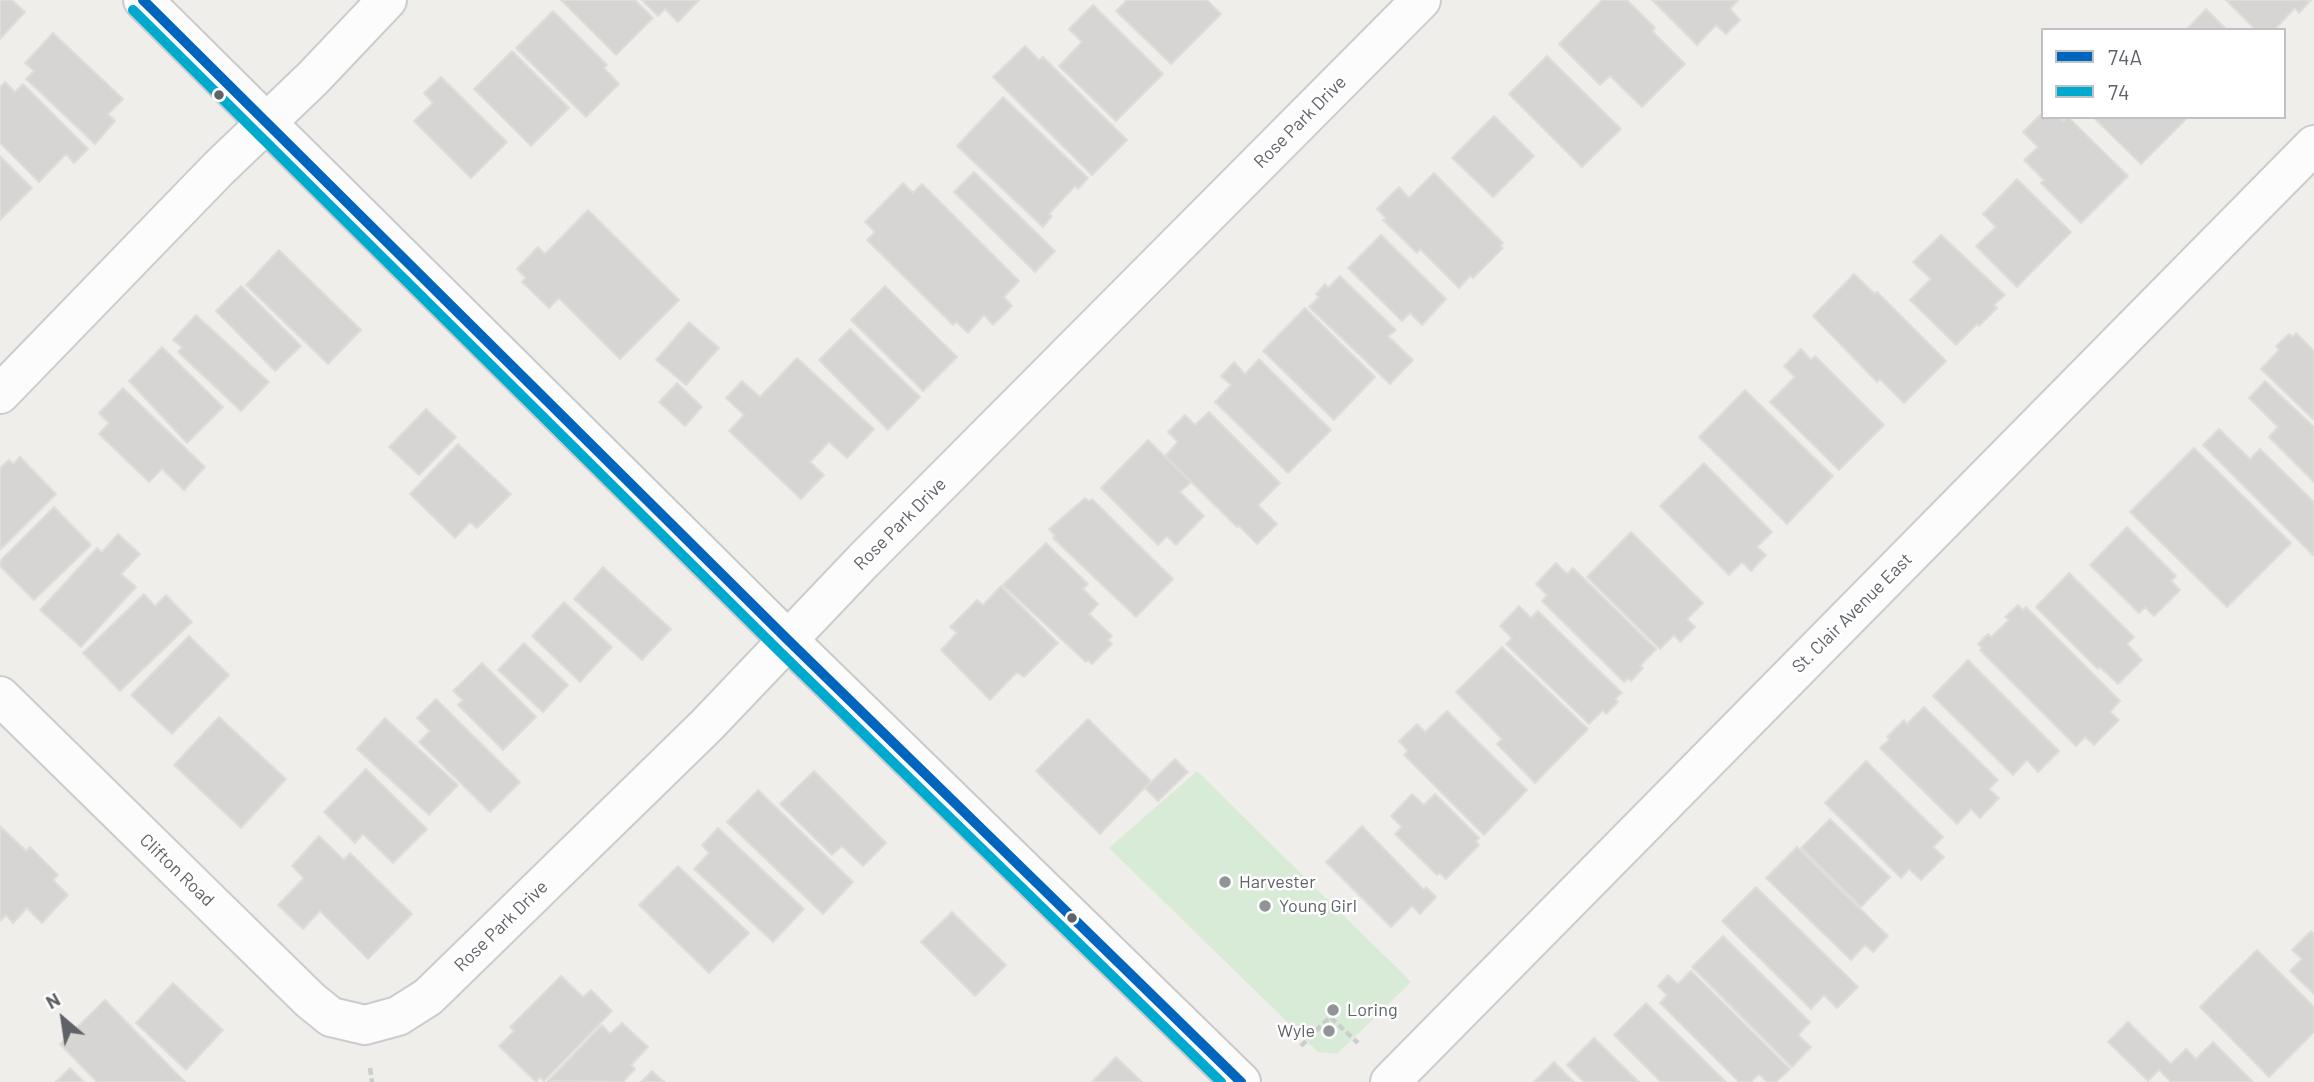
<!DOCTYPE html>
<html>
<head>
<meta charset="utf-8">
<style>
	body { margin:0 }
	#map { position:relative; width:2314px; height:1082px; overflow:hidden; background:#efeeea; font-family:Barlow,sans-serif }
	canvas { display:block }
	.legend { position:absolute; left:2041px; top:28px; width:245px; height:91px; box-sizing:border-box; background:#fff; border:2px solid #bfc1c3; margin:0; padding:9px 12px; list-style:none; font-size:21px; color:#5f6368 }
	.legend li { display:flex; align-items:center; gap:14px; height:35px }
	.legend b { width:35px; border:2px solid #bfc1c3 }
	.north { position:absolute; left:28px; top:984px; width:70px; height:70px; -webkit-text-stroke:5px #fff; paint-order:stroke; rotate:331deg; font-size:19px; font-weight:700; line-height:28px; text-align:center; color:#5f6368 }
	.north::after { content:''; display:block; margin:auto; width:24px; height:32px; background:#5f6368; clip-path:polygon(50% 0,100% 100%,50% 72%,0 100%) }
</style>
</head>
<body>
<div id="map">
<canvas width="2314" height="1082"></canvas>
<ul class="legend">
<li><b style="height:9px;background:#0065bd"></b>74A</li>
<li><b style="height:9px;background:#00a9ce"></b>74</li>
</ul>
<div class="north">N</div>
</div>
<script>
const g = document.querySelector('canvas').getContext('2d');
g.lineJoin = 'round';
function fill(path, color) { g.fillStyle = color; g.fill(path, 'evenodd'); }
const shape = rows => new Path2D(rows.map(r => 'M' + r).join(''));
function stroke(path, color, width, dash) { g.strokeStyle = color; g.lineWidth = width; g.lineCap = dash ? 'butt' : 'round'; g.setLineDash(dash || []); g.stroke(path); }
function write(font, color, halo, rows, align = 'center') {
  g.font = font + ' Barlow,sans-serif'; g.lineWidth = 5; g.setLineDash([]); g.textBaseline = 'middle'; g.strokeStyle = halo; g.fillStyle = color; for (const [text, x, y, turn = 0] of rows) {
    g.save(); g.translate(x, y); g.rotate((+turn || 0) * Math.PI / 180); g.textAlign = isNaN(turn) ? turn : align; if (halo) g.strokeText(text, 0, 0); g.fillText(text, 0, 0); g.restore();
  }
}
fill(shape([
	[1197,771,1411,982,1337,1054,1318,1052,1109,848]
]), '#d8ebd6');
const building = shape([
	[0,0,12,0,25,12,0,39,0,0],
	[561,0,635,0,653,18,616,55,561,0],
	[642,0,699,0,678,22,665,9,658,16,642,0],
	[1127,0,1207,0,1221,14,1171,64,1116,11,1127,0],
	[1602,0,1627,0,1655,28,1652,31,1685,64,1642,107,1610,76,1600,85,1559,44,1602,0],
	[1652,0,1738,0,1730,9,1740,20,1726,34,1716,25,1697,45,1652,0],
	[2226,0,2311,0,2299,13,2295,8,2274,30,2256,30,2226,0],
	[1093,5,1163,74,1116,121,1059,66,1082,42,1069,29,1093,5],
	[2206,9,2227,30,2186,30,2206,9],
	[553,11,607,65,604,68,619,84,586,117,516,48,553,11],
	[53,33,123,99,108,114,115,121,95,144,26,79,34,71,25,63,53,33],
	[1025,46,1039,60,1043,57,1127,140,1092,175,993,77,1025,46],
	[512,51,569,108,531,146,474,89,512,51],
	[1547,56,1621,129,1582,167,1509,94,1547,56],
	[441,77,507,142,471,178,414,121,433,103,424,93,441,77],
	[5,82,15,92,23,84,88,149,74,163,66,154,39,182,0,143,0,87,5,82],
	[1003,97,1088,178,1078,189,1075,186,1049,214,1052,216,1043,227,957,146,1003,97],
	[2043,112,2043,117,2059,117,2063,121,2068,117,2128,176,2081,223,2041,183,2044,180,2024,160,2038,147,2023,132,2043,112],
	[1494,116,1534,156,1493,197,1452,158,1494,116],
	[2093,117,2188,117,2141,164,2093,117],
	[0,156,32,188,0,220,0,156],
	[974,172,1055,251,1035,272,954,192,974,172],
	[1434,173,1503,243,1500,246,1503,248,1473,278,1470,276,1459,288,1420,249,1417,253,1383,220,1386,218,1377,209,1399,187,1409,198,1434,173],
	[2017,179,2071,232,2017,287,1976,246,1996,227,1983,214,2017,179],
	[903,183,913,193,922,184,1019,281,1004,297,1012,306,993,325,984,315,968,333,956,322,953,325,867,240,875,232,865,222,903,183],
	[588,210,679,300,620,359,559,298,549,308,522,282,526,278,517,269,538,247,545,254,588,210],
	[1381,235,1446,299,1422,325,1410,313,1402,321,1348,268,1381,235],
	[1941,235,2005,295,1994,305,1997,308,1979,326,1977,324,1956,345,1910,300,1931,279,1913,262,1941,235],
	[279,250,361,330,328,364,246,285,279,250],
	[1854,274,1875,294,1877,292,1946,361,1904,403,1880,379,1877,382,1813,316,1854,274],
	[1340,276,1396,330,1388,336,1413,360,1390,384,1309,307,1319,297,1316,294,1325,284,1328,288,1340,276],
	[241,286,301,346,275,371,216,311,241,286],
	[885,286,957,357,923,391,851,320,885,286],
	[1305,308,1375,377,1334,420,1263,351,1305,308],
	[196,315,269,382,241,411,178,352,182,347,173,340,196,315],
	[689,322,719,348,686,385,656,360,689,322],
	[850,329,920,397,888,430,819,360,850,329],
	[2296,333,2314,351,2314,420,2261,369,2279,350,2276,346,2289,334,2293,337,2296,333],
	[162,347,223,407,187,443,129,381,162,347],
	[1801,349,1811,360,1815,356,1884,425,1839,470,1770,402,1795,377,1784,366,1801,349],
	[797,358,874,429,847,458,829,442,810,462,824,475,801,499,729,431,744,415,726,398,742,381,760,397,797,358],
	[1259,359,1331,430,1288,473,1215,402,1231,385,1221,376,1234,362,1245,374,1259,359],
	[2265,381,2314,427,2314,482,2269,437,2278,427,2249,398,2265,381],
	[677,383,702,407,685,426,659,402,677,383],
	[123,388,205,467,184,490,162,469,149,482,99,434,109,423,99,413,123,388],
	[1745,390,1833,476,1787,524,1699,437,1745,390],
	[426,409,456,437,419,475,389,447,426,409],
	[1209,412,1280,483,1258,505,1277,524,1257,544,1238,525,1237,527,1165,456,1178,442,1168,432,1185,415,1195,425,1209,412],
	[2219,429,2250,459,2260,449,2314,502,2314,556,2203,445,2219,429],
	[1148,440,1191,482,1180,492,1204,516,1176,545,1167,536,1158,545,1101,488,1148,440],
	[458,444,511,494,477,528,470,522,455,538,410,494,458,444],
	[2194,448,2291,543,2227,607,2130,512,2194,448],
	[20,457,56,494,0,550,0,468,9,460,13,464,20,457],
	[1704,463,1772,532,1757,547,1766,555,1751,571,1742,562,1729,575,1660,506,1704,463],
	[1085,498,1089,501,1092,499,1173,579,1136,617,1053,538,1055,536,1049,529,1085,498],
	[54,507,91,545,34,600,0,566,0,561,54,507],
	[2127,527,2176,576,2171,581,2180,590,2154,616,2145,607,2139,613,2090,565,2127,527],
	[1631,532,1703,603,1687,619,1695,627,1680,642,1674,635,1660,649,1587,577,1631,532],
	[118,534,140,554,121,574,136,587,81,647,40,610,97,548,102,552,118,534],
	[1046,543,1088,584,1083,589,1098,604,1089,614,1112,636,1108,640,1112,644,1092,664,1088,660,1086,662,1003,585,1046,543],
	[1556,563,1567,574,1573,568,1656,649,1640,666,1643,668,1631,681,1628,678,1624,682,1542,601,1547,595,1536,584,1556,563],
	[603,567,671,629,642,660,574,599,603,567],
	[2069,573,2134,637,2127,644,2142,660,2118,684,2100,667,2098,669,2036,607,2069,573],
	[1001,586,1058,643,1024,677,1017,672,990,700,941,650,957,633,950,627,977,600,983,605,1001,586],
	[144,594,155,606,166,595,192,622,120,691,83,653,144,594],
	[564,602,612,647,580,682,532,636,564,602],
	[2018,605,2023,610,2026,607,2120,701,2110,712,2119,720,2094,745,2085,737,2076,746,1980,650,1982,648,1978,644,1988,634,1991,637,2009,620,2005,617,2018,605],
	[1519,606,1531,618,1538,611,1622,693,1615,699,1618,702,1606,714,1603,710,1589,724,1506,644,1512,638,1500,626,1519,606],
	[189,636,229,675,172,734,131,695,189,636],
	[524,643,568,685,543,712,498,670,524,643],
	[1502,647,1588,729,1535,783,1497,744,1502,739,1456,692,1502,647],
	[1968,660,2059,751,2038,772,2027,760,2013,775,1933,696,1968,660],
	[482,663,536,717,503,750,458,705,463,700,453,691,482,663],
	[436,699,520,782,490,812,419,742,430,731,417,718,436,699],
	[1924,707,1998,780,1989,789,1999,798,1980,818,1971,809,1957,824,1880,748,1890,739,1887,737,1904,720,1907,724,1924,707],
	[1447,711,1527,790,1484,835,1404,755,1408,751,1399,741,1417,724,1425,732,1447,711],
	[219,717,286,779,241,828,174,765,219,717],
	[385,718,458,785,429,815,357,749,385,718],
	[1088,719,1151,781,1100,834,1036,771,1088,719],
	[1175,759,1188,772,1158,801,1145,788,1175,759],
	[1866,761,1943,837,1933,847,1944,857,1921,880,1909,869,1901,878,1825,803,1866,761],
	[366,769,427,829,393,863,363,834,355,843,324,812,366,769],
	[814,771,886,843,863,866,842,846,832,855,780,804,814,771],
	[758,790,853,882,823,914,727,822,758,790],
	[1412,794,1424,805,1435,794,1479,838,1476,841,1479,845,1446,879,1440,873,1437,875,1395,834,1402,827,1391,816,1412,794],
	[1830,819,1890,877,1861,907,1801,848,1830,819],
	[0,826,26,851,30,847,58,875,53,880,68,895,42,923,27,908,13,923,6,915,0,921,0,826],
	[1362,826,1424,890,1426,887,1436,897,1420,914,1412,906,1391,927,1326,862,1362,826],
	[718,828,804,909,773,942,694,869,709,853,702,845,718,828],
	[319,836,344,860,350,853,412,914,368,959,320,911,303,929,278,905,304,878,292,866,319,836],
	[1797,847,1888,936,1873,952,1865,945,1851,960,1766,878,1797,847],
	[678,866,749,933,709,973,639,905,678,866],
	[1756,887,1858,987,1837,1008,1824,995,1811,1009,1722,921,1756,887],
	[952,912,1006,965,975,996,921,942,952,912],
	[2311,931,2314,934,2314,994,2290,971,2302,959,2292,950,2311,931],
	[1723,936,1810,1022,1798,1035,1811,1047,1792,1067,1692,967,1723,936],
	[2257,950,2314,1007,2314,1032,2269,1077,2200,1007,2257,950],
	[1691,971,1790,1069,1776,1082,1767,1082,1759,1074,1751,1082,1739,1082,1660,1003,1667,995,1658,986,1668,975,1678,984,1691,971],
	[561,976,583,997,591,990,612,1011,544,1081,540,1077,536,1082,499,1046,514,1031,510,1027,561,976],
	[173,983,223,1030,186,1070,136,1023,173,983],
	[105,1000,185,1082,97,1082,60,1044,105,1000],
	[1646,1003,1726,1082,1661,1082,1614,1035,1646,1003],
	[2128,1022,2171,1064,2186,1049,2196,1059,2213,1042,2253,1082,2171,1082,2159,1070,2148,1081,2108,1042,2128,1022],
	[622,1023,648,1047,631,1065,635,1069,623,1082,548,1081,602,1025,610,1034,622,1023],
	[1594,1038,1639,1082,1584,1082,1567,1065,1594,1038],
	[1116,1057,1142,1082,1092,1082,1116,1057],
	[1554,1062,1574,1082,1534,1082,1554,1062],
	[70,1068,84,1082,56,1082,70,1068],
	[652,1071,664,1082,641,1082,652,1071]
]);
fill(building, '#d6d5d3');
stroke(building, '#deddd9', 2);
const minor = shape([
	[0,394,219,168,313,78,387,0],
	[0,696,310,1000,331,1017,365,1025,398,1016,428,997,707,725,863,561,1421,0],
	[1390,1082,2314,145]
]);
const secondary = shape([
	[143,0,789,641,1241,1082]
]);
stroke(minor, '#cbcccc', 42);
stroke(secondary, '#cacacb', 42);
stroke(shape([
	[1301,1046,1330,1017,1358,1043],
	[370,1068,372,1082]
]), '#cacfcc', 4.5, [7, 3.5]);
stroke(minor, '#fdfcfc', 38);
stroke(secondary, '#fdfcfc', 38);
stroke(shape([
	[143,0,789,641,1241,1082]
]), '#0065bd', 10);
stroke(shape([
	[133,10,779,651,1221,1082]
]), '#00a9ce', 10);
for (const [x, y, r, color] of [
	[219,95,6,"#5f6368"],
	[1225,882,7,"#919496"],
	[1265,906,7,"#919496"],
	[1072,918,6,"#5f6368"],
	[1333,1010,7,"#919496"],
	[1329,1031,7,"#919496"]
]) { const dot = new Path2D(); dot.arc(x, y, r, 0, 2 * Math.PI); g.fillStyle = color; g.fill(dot); stroke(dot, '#fff', 2.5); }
write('18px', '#5f6368', '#fff', [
	["Rose Park Drive",1300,122,-45],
	["Rose Park Drive",900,524,-45],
	["St. Clair Avenue East",1852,613,-45],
	["Clifton Road",177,870,44],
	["Rose Park Drive",501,926,-44]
]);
write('18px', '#5f6368', '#fff', [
	["Harvester",1239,882],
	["Young Girl",1279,906],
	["Loring",1347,1010],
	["Wyle",1315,1031,"right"]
], 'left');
</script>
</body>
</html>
